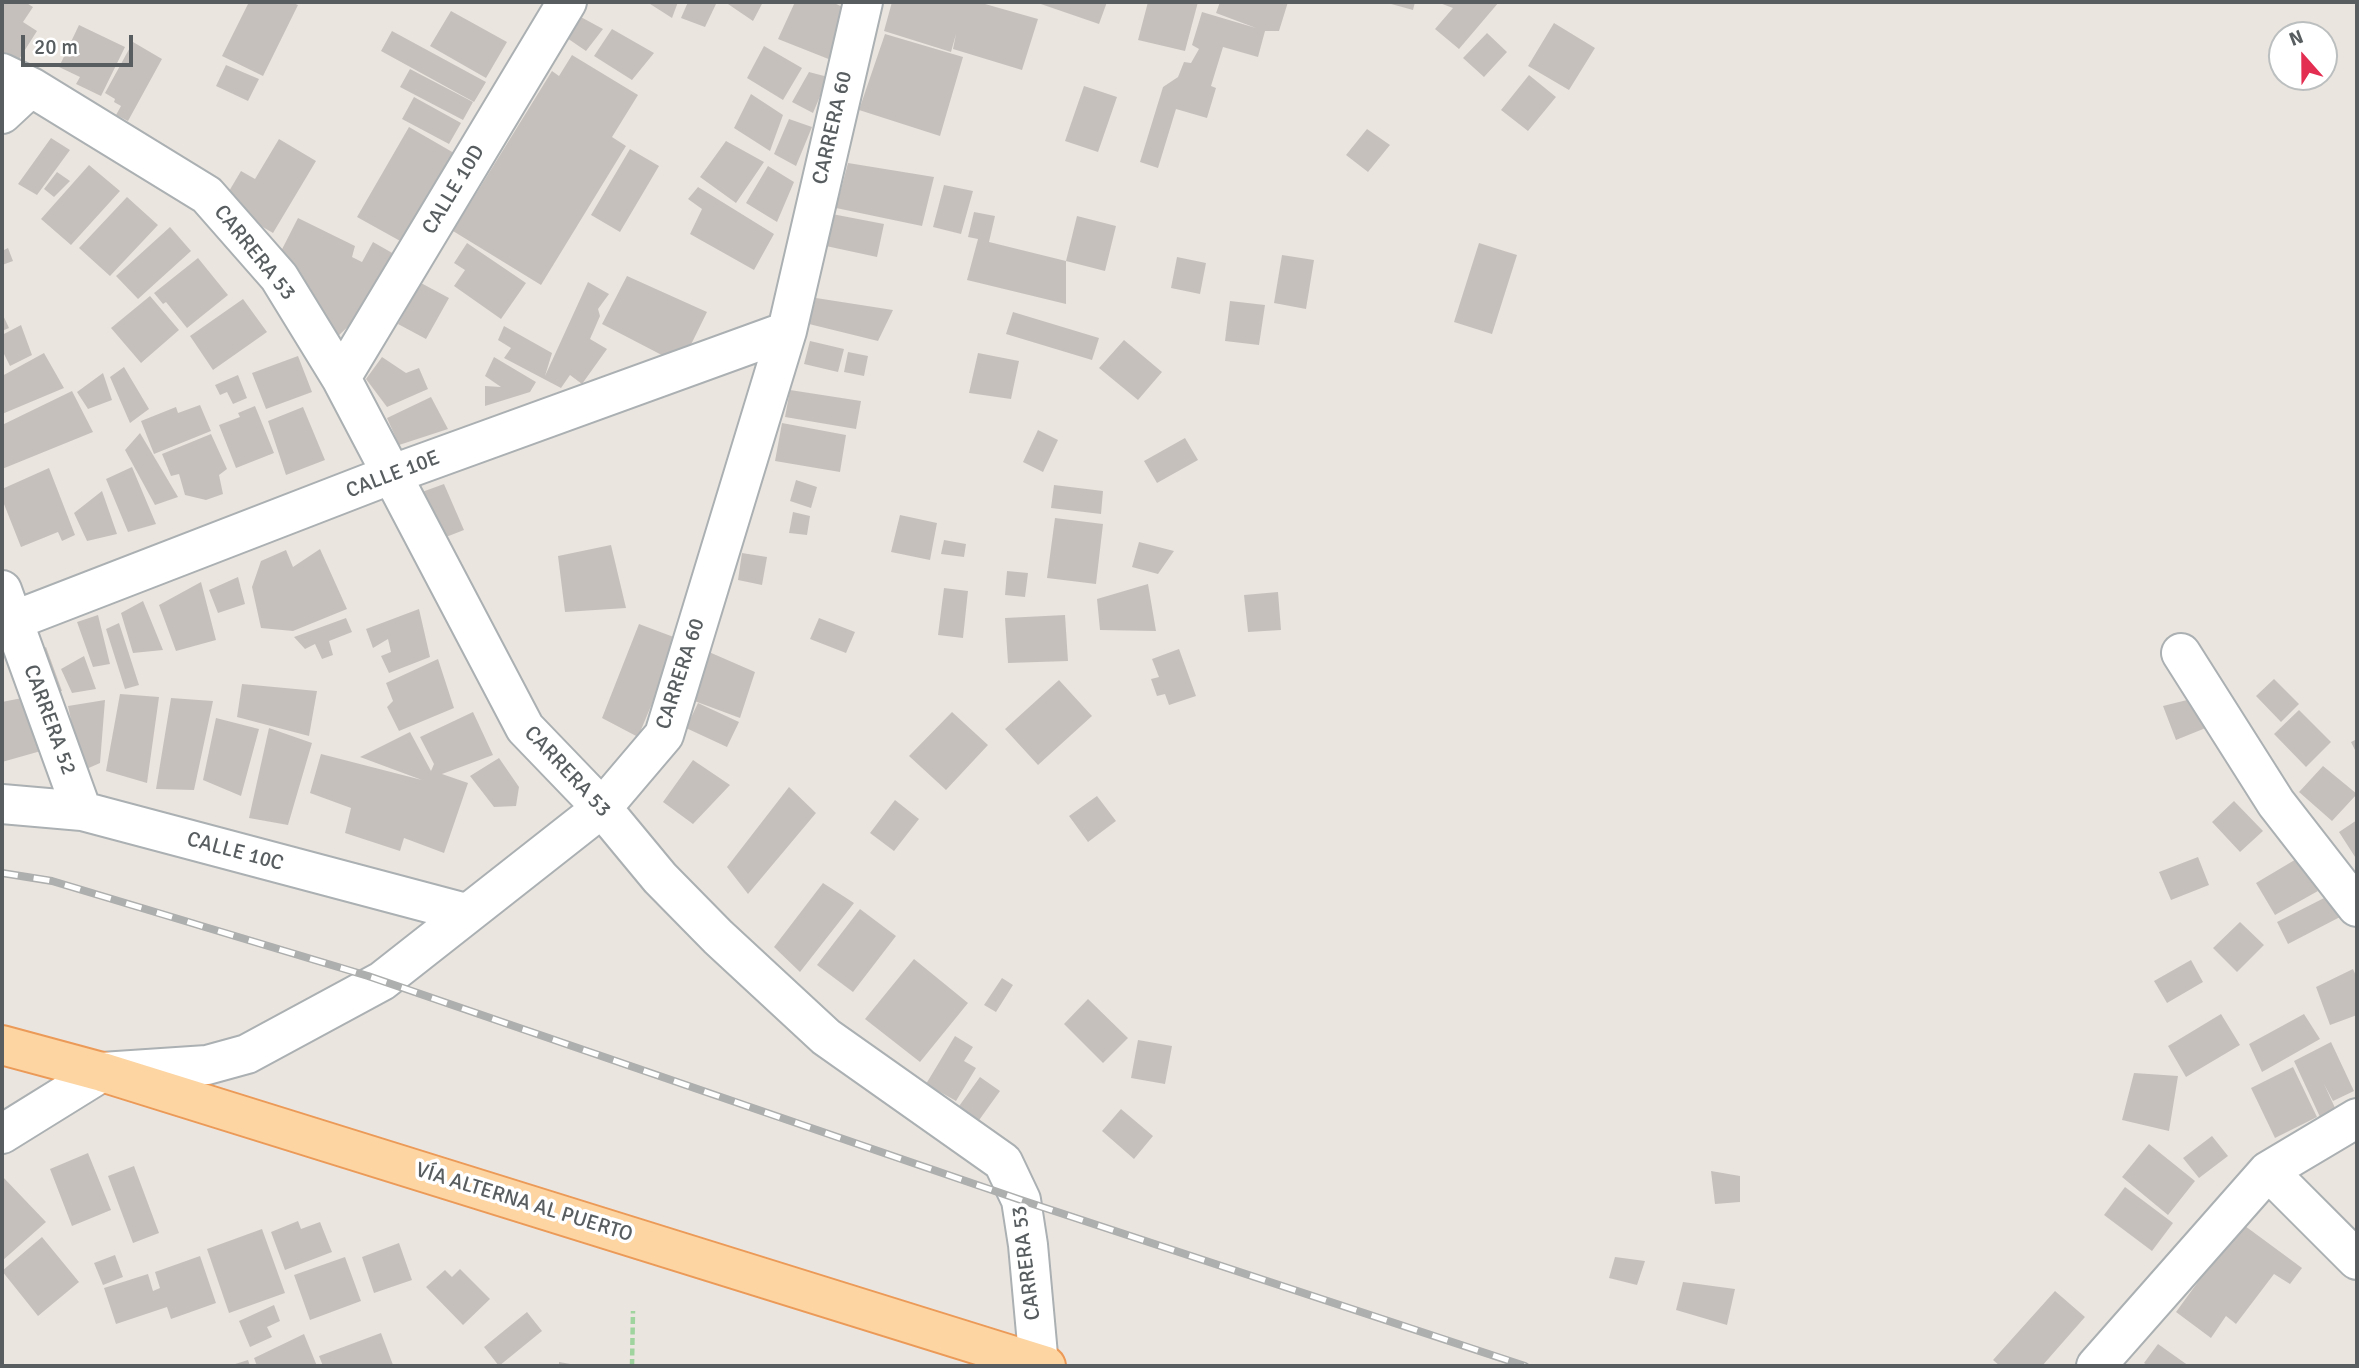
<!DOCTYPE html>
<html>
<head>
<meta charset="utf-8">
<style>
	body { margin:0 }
	#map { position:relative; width:2359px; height:1368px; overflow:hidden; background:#ebe5df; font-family:Signika,sans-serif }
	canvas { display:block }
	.frame { position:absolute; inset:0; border:4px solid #585e60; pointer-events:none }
	.north { position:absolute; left:2268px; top:21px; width:70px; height:70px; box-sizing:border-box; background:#fff; border:2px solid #bcbfbf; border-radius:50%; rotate:339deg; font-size:19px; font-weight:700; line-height:28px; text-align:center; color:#585e60 }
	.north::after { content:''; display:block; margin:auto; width:24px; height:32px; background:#e32d51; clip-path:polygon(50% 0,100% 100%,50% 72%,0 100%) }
	.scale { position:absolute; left:21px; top:35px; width:112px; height:32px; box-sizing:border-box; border:4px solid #585e60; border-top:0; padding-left:9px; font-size:21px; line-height:24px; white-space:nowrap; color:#585e60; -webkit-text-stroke:5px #fff; paint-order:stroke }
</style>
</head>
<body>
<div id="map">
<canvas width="2359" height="1368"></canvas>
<div class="frame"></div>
<div class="north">N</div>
<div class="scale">20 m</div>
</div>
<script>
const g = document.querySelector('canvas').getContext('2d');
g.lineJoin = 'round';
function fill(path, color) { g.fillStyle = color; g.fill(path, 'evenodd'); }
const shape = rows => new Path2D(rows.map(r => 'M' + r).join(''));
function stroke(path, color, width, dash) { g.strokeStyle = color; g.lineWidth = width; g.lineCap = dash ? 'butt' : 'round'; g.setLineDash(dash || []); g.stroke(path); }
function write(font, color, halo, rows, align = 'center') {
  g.font = font + ' Signika,sans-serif'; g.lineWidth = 7; g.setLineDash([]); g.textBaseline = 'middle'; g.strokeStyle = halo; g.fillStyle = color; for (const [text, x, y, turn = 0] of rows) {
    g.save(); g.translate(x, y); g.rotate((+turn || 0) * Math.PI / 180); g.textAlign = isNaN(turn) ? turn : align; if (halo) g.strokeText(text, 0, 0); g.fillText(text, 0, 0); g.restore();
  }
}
fill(shape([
	[2,2,25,2,33,7,23,22,37,31,16,64,2,55],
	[249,2,291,2,298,5,263,76,222,56],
	[647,2,678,2,672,18],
	[688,2,710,2,716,4,705,27,681,18],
	[725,2,763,2,753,21],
	[795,2,832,2,851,11,831,60,778,39],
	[892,2,978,2,1038,19,1022,70,953,49,956,34,951,52,884,31],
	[1035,2,1107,2,1099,24],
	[1148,2,1198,2,1185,51,1138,40],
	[1220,2,1288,2,1279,31,1265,31,1258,57,1223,47,1211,86,1216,88,1207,118,1176,109,1158,168,1140,162,1163,87,1178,77,1184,62,1191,63,1199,49,1192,45,1202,12,1256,28,1216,13],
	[1384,2,1415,2,1413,10],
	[1437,2,1499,2,1459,49,1435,29,1453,8],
	[451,11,507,42,486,78,430,46],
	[579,16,603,29,586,51,567,38],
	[1554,23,1595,48,1569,90,1528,66],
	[79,25,125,47,101,96,76,84,80,77,59,67],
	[612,29,654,53,632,80,594,56],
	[392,31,486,82,474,102,381,51],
	[1487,33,1507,52,1484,77,1463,58],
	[885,34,963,57,940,136,859,110],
	[133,42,162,59,128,121,116,115,121,106,114,102,115,99,105,93],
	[764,46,802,68,783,100,747,78],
	[572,55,638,95,612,137,626,146,541,285,453,231,552,71,559,76],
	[226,65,259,79,248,101,216,86],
	[410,69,473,102,463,120,400,87],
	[809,72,828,77,813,113,792,102],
	[1529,75,1556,97,1528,131,1501,110],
	[1084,86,1117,97,1098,152,1065,141],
	[751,94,783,115,770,151,734,128],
	[414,97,461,123,449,144,402,119],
	[789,119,812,127,796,166,774,154],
	[409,127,454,153,402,242,357,217],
	[1367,129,1390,145,1368,172,1346,155],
	[51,138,70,150,37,195,18,184],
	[279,139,316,161,273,233,222,203,241,171,255,179],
	[726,141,764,162,736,203,700,177],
	[630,149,659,166,620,232,591,215],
	[848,163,934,177,922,226,836,208],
	[89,165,120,191,71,245,41,219],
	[768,166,794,182,777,222,746,203],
	[57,172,70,181,54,197,44,189],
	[944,185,973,191,961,234,933,227],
	[698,187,774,234,754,270,690,234,702,209,688,199],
	[127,197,158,225,110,276,79,248],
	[974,212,995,216,989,242,1066,261,1077,216,1116,226,1105,271,1066,261,1066,304,967,280,978,239,968,237],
	[832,214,884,224,877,257,826,246],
	[298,218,355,246,352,257,362,262,373,242,401,258,374,302,336,338,310,298,311,289,291,279,277,259],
	[170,227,191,251,138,299,116,276],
	[467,243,526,283,501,319,454,286,465,270,454,263],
	[1479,243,1517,255,1492,334,1454,322],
	[8,248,13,261,2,265,2,251],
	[1282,255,1314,260,1306,309,1274,303],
	[1177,257,1206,263,1200,294,1171,288],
	[198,258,228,295,187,328,166,302,163,304,154,293],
	[627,276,707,312,681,365,602,324],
	[588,282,609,294,598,309,600,316,590,339,607,349,582,384,570,375,561,388,504,358,511,348,498,340,504,326,552,353,545,376],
	[421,283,449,298,426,339,398,324],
	[150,296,179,330,141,363,111,328],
	[816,298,893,310,878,341,809,324],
	[243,299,267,332,213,370,190,336],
	[1230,301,1265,305,1259,345,1225,341],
	[1013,312,1099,338,1092,360,1006,334],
	[2,313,9,328,2,331],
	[21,325,32,355,10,366,2,350,2,335],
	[1124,340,1162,372,1138,400,1099,368],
	[810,341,844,349,838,372,804,364],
	[848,352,868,356,864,376,844,372],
	[44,353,64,388,2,414,2,376],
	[978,353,1019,361,1011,399,969,393],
	[298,356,312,392,266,409,252,373],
	[382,357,406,373,419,368,428,389,387,407,366,379],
	[494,357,536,382,530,392,485,406,485,386,501,387,485,376],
	[124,367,149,409,130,423,110,377],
	[103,373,112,400,88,409,77,392],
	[238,375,247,398,233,404,227,392,220,395,215,385],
	[790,390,861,401,856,429,785,417],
	[72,391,93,432,2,469,2,425],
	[431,397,448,429,399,445,387,418],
	[200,405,211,431,154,454,141,421,176,407,178,413],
	[255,406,274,453,236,468,219,425,240,417,238,413],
	[303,407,325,460,286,475,268,421],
	[782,423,846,435,840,472,775,461],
	[1038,430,1058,440,1043,472,1023,462],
	[140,433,178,497,155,505,125,450],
	[211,434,227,469,219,475,223,494,206,500,185,495,179,474,171,476,162,454],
	[1185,438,1198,460,1157,483,1144,461],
	[132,467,156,524,128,532,106,479],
	[49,468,75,535,62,541,58,532,21,547,2,499,2,489],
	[796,480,817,487,811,508,790,501],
	[444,484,464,530,446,537,422,492],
	[1054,485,1103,491,1101,514,1051,508],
	[102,491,117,534,87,541,74,513],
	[793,512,810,516,807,535,789,533],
	[900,515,937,523,930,560,891,552],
	[1055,518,1103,524,1096,584,1047,578],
	[944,540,966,544,964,557,941,554],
	[1139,542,1174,551,1158,574,1132,567],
	[611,545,626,608,565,612,558,556],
	[320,549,347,609,293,631,261,628,252,587,261,561,286,550,293,567],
	[742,553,767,557,762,585,738,580],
	[1007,571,1028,573,1025,597,1005,595],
	[238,577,245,604,218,613,209,590],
	[201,582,216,640,176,651,159,605],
	[1148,584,1156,631,1100,630,1097,599],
	[944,588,968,591,963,638,938,635],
	[1278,592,1281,630,1248,632,1244,595],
	[143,601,163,650,133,653,121,613],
	[419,609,430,657,389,673,381,656,391,652,388,639,373,648,366,629],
	[98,615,110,664,93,667,77,622],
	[1065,615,1068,661,1008,663,1005,618],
	[346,618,352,632,329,641,333,655,322,659,315,644,305,649,294,637],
	[819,618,855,632,846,653,810,639],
	[119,623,139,685,125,689,106,629],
	[639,624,679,639,638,737,602,718],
	[46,647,62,691,43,691,30,656],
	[1179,649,1196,696,1169,705,1165,694,1157,696,1151,679,1159,677,1152,659],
	[709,652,755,672,740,718,689,699],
	[84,656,96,689,72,693,61,669],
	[438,659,454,708,399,731,387,707,393,701,386,683],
	[2274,679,2299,704,2281,722,2256,696],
	[1059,680,1092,716,1038,765,1005,729],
	[242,684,317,691,309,736,237,717],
	[120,694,159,697,147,783,106,771],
	[32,696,48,749,2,762,2,702],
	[171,698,213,701,194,790,156,789],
	[2195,698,2213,725,2176,740,2163,706],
	[105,700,100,763,82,771,68,706],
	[698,703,739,722,727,747,686,728],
	[2299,710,2331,742,2306,767,2274,734],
	[473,712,493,755,442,774,468,783,444,853,404,838,400,851,345,833,351,808,310,793,321,754,422,780,360,757,410,732,431,771,434,764,420,737],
	[952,712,988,745,946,790,909,756],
	[216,718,259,729,241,796,203,780],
	[269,728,312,743,288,825,249,818],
	[2357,739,2357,754,2351,742],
	[499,758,519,787,516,806,494,807,470,776],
	[693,760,730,785,693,824,663,802],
	[2323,766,2357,794,2332,821,2299,792],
	[789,787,816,813,748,894,727,867],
	[1097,796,1116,821,1088,842,1069,816],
	[895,800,919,819,894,851,870,833],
	[2234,801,2263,831,2240,852,2212,822],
	[2357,820,2357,860,2339,832],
	[2198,857,2209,885,2171,900,2159,872],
	[2298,858,2318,891,2275,915,2256,883],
	[823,883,854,903,800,972,774,947],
	[2328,896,2340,917,2288,944,2277,922],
	[860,909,896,936,853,992,817,965],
	[2240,922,2264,945,2237,972,2213,948],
	[914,959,968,1003,920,1062,865,1019],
	[2191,960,2203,982,2167,1003,2154,981],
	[2353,969,2357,978,2357,1015,2330,1025,2316,987],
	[1002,978,1013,985,996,1012,984,1005],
	[1088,999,1128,1038,1103,1063,1064,1024],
	[2221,1014,2240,1045,2186,1077,2168,1046],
	[2304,1014,2320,1039,2262,1072,2249,1044],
	[955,1036,973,1047,964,1061,976,1068,956,1101,926,1084],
	[1138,1040,1172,1046,1165,1084,1131,1078],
	[2331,1042,2354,1091,2333,1101,2324,1084,2336,1110,2320,1117,2294,1061],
	[2293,1067,2317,1117,2275,1138,2251,1088],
	[2134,1073,2178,1076,2169,1131,2122,1120],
	[980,1077,1000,1091,977,1123,957,1109],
	[1121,1109,1153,1136,1134,1159,1102,1131],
	[2212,1136,2228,1156,2199,1178,2183,1158],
	[2149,1144,2195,1181,2168,1215,2122,1177],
	[88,1153,111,1210,72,1226,50,1169],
	[134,1166,159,1233,133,1243,108,1176],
	[1711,1171,1740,1176,1740,1202,1715,1204],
	[2,1176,46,1222,2,1261],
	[2125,1187,2173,1223,2152,1251,2104,1215],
	[298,1221,301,1229,320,1222,332,1252,285,1270,271,1232],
	[2241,1223,2302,1268,2290,1284,2274,1274,2236,1324,2226,1316,2211,1338,2176,1312],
	[262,1229,285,1293,229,1313,207,1249],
	[42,1237,79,1282,38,1316,2,1271],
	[399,1243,412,1280,374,1293,362,1257],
	[115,1255,123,1277,103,1285,94,1263],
	[200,1256,216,1303,171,1319,167,1307,116,1324,104,1288,148,1274,153,1291,160,1288,155,1272],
	[345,1257,361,1301,310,1320,294,1275],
	[1615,1257,1645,1261,1637,1285,1609,1278],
	[460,1269,490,1299,463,1325,426,1287,445,1270,452,1277],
	[1683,1282,1735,1289,1727,1325,1676,1310],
	[2055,1291,2085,1317,2042,1366,2000,1366,1993,1360],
	[274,1305,280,1321,267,1327,272,1337,250,1347,239,1321],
	[527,1312,542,1331,499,1366,484,1347],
	[381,1333,393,1365,323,1366,319,1356],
	[304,1334,317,1366,257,1366,254,1358],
	[2158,1344,2189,1366,2148,1366,2144,1363],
	[248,1360,250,1366,229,1366],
	[559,1362,576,1365,576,1366,559,1366]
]), '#c6c0bd');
const minor = shape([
	[2,73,31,87,207,195,279,277,341,378,525,728,602,808,660,878,718,937,826,1037,1003,1162,1021,1200,1028,1245,1039,1366],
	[2,114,31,87],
	[341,378,567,2],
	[2,590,82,811],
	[2,625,390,475,787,331],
	[2181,653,2276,803,2357,907],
	[2,804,82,811,466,913],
	[2,1134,102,1072,207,1065,247,1054,382,981,602,808,664,735,787,331,863,2],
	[2268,1171,2357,1260],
	[2096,1366,2268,1171,2357,1118]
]);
const major = shape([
	[2,1045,102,1072,1046,1366]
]);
stroke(minor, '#abb0b2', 42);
stroke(major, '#ec9a57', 42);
stroke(shape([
	[632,1366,633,1311]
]), '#a0d49f', 4.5, [7, 3.5]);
stroke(minor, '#fff', 38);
stroke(major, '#fcd5a3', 38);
const rail = shape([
	[2,873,52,881,368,976,1021,1200,1525,1366]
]);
stroke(rail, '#adaeae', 8);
stroke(rail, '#fff', 5, [16]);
write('21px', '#585e60', '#fff', [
	["CARRERA 60",833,128,-77],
	["CALLE 10D",454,190,-59],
	["CARRERA 53",254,253,51],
	["CALLE 10E",393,475,-21],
	["CARRERA 60",681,674,-72],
	["CARRERA 52",49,720,70],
	["CARRERA 53",567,772,47],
	["CALLE 10C",235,852,15],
	["VÍA ALTERNA AL PUERTO",524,1203,17],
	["CARRERA 53",1027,1263,-97]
]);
</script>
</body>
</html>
